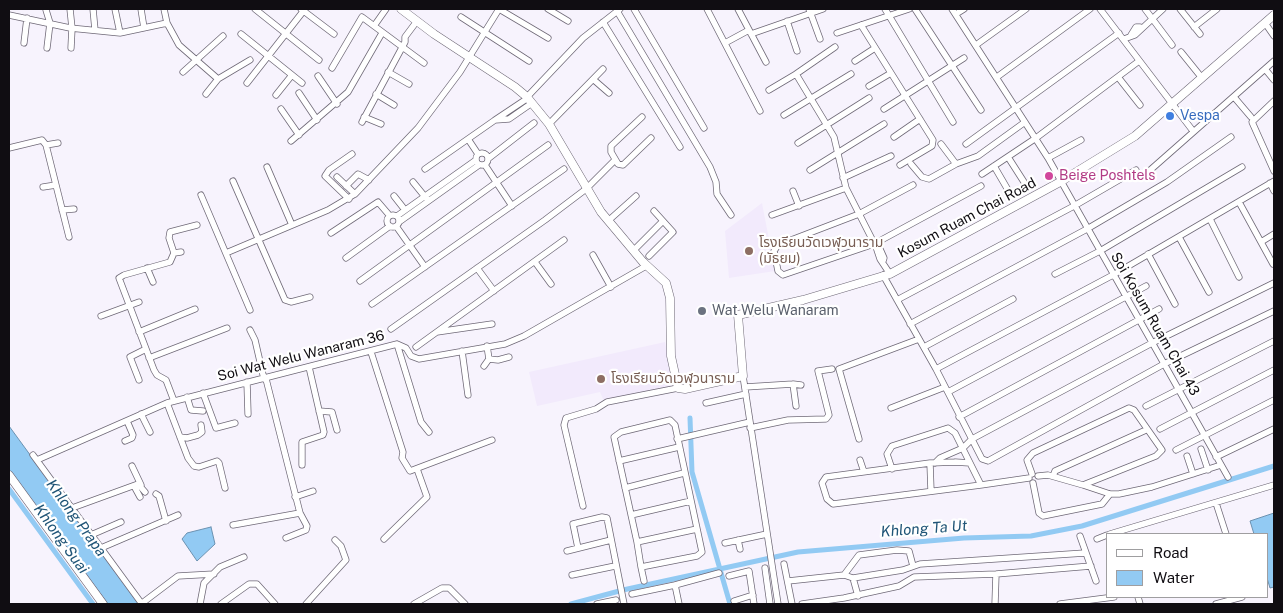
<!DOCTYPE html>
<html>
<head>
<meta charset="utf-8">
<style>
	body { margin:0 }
	#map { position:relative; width:1283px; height:613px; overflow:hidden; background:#f7f3fd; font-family:"Public Sans",sans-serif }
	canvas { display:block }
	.frame { position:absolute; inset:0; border:10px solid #100d12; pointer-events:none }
	.legend { position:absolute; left:1106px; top:533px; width:162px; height:65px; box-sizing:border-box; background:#fff; border:1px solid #9f9ea0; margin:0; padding:6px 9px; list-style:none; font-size:15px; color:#100d12 }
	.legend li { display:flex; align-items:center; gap:10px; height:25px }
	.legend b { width:25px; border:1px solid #9f9ea0 }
</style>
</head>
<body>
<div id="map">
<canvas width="1283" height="613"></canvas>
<div class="frame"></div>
<ul class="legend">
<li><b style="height:6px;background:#fff"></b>Road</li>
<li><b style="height:14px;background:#92caf3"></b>Water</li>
</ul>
</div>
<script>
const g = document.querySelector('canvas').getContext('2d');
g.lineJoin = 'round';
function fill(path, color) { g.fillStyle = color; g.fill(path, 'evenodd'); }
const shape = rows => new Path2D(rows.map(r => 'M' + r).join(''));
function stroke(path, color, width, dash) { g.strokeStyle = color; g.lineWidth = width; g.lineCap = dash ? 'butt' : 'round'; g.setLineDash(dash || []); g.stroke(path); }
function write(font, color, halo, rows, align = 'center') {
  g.font = font + ' "Public Sans","Noto Sans Thai",sans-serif'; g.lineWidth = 4.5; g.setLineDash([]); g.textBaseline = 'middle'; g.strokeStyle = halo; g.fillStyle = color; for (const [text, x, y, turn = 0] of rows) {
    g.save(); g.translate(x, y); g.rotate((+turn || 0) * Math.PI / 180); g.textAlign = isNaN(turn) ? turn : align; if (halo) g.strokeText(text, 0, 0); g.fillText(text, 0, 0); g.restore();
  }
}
fill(shape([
	[762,203,775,271,729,278,725,231],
	[665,342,673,386,604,401,600,392,537,406,529,372]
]), '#f2eafc');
const water = shape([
	[9,426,139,604,108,604,11,473,9,469,9,426],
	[1274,513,1274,587,1270,588,1267,578,1267,534,1254,534,1250,521,1274,513],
	[211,527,215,544,197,561,182,539,187,533,211,527]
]);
fill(water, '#92caf3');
stroke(water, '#6b91b0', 1);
stroke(shape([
	[690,418,692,472,730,604],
	[9,489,93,604],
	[571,604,623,590,798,552,964,538,1031,536,1082,526,1274,466]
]), '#92caf3', 5);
const minor = shape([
	[70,9,72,28,71,48],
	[93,9,95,30],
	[115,9,120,33],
	[141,9,144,28],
	[164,9,167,23,179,45,218,79],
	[255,9,319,60],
	[301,9,334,34],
	[499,9,548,38],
	[548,9,568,21],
	[634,9,704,128],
	[707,9,760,111],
	[738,9,766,62],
	[809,9,820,39],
	[885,9,953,122],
	[915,9,981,110],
	[952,9,1048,158,1228,477],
	[1100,9,1193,131],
	[1145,9,1172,45],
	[1180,9,1200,34],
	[46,10,50,23,47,48],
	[617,11,710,167,716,182,717,194,731,215],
	[956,14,964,9],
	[9,15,70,28,120,33,167,23],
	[461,17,529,61],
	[787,21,797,51],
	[603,22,680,147],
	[1265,23,1274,36],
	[861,25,933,140,932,146,900,165],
	[374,26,386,9],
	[1194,27,1217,9],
	[837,33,909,9],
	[241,34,302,83],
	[751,34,823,9],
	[1131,35,1136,27,1140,27],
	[1124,39,1135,35,1163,9],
	[24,43,27,18],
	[725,43,749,30],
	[976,45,1026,9],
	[1181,52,1202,78],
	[855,61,875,48],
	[332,68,362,17,424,63],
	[1265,69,1274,80],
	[183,72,223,36],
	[388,72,409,84],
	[796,74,835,47],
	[318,76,337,104],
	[997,77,1090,9],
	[1118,77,1140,105],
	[594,80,609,93],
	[247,83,305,9],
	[869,86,891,73],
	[769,90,796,74,834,137,846,188,876,247,880,259,890,274],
	[299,93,317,120],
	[206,94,218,79,250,60],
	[376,94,394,105],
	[276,95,292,75],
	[527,97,583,38,620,9],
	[1234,97,1251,117],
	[528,98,495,120,509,119,532,103],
	[1274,101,1252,122,1274,171],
	[281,109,299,135],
	[884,109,964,58],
	[784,115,851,74],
	[364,117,381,124],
	[642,117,611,146,611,152,618,164,623,165,651,138],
	[362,122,405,42,405,37,417,21],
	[549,124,603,69],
	[894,137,920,119],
	[468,139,478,154],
	[291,141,348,92,382,33],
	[798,143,869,98],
	[941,144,956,164],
	[966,144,1119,33],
	[46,145,58,143],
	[9,148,42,140,46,145,69,237],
	'476 159a6 6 0 1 1 12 0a6 6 0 1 1-12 0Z',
	[1008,157,1024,182],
	[489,158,534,123],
	[1048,158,1081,140],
	[911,164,922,177,929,179,956,164,978,156,1025,122],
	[485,165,512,206],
	[994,166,1008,190],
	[267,167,292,225],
	[425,169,495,120],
	[810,170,884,124],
	[1148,172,1274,61],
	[982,174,1036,138,1139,61],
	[337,177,355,194],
	[843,178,891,156],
	[233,181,285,300,291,302,310,297],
	[413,182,426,198],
	[1270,183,1274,191],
	[913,185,859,214,778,245,774,251,778,271,783,275,874,244,981,186],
	[346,186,358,174,369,180],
	[43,187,56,185],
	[793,191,799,206],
	[201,195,250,310],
	[394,196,405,210],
	[349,199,325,176,329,170,352,154],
	[1239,202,1273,264],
	[62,210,74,209],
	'387 221a6 6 0 1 1 12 0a6 6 0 1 1-12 0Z',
	[772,215,846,188],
	[397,216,476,160],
	[1210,219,1239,277],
	[608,221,636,196],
	[399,222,479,165],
	[396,226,425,267],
	[331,233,378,202,390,216],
	[1179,237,1209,292],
	[1261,242,1274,234],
	[876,247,880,249,884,258,883,261],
	[633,251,663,221],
	[174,253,169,238,170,232,197,225],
	[226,253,328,210,355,194,418,128,460,72,499,9],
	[1148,254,1175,304],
	[593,255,611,287],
	[649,256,673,232,654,211],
	[346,258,390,226],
	[535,262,551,284],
	[147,268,153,282],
	[477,268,494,291],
	[1055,274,1100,251,1242,167],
	[883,275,936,369,982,459,988,461,1164,364,1274,311],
	[360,281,548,145],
	[897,300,1074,206,1136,170],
	[372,304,564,169],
	[101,316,139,302],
	[910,324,1087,229,1167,182,1231,137],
	[391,329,545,220,586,189,615,160],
	[250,330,255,340,264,379],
	[139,332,195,309],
	[437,332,492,324],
	[397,344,421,422,429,432],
	[416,347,564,240],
	[924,347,1013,299],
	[462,351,468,395],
	[371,352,403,452,402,458,410,471,492,440],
	[149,358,227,328],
	[489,359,498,360,509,357],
	[484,366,489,359,487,346],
	[936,369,1113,275,1274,181],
	[743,376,778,604],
	[266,379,300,513,307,526,306,530,286,538],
	[139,380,130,357,146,349],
	[247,382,248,414],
	[793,384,801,385],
	[745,387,793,384,796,406],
	[948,392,1146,286],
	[203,393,216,428,235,423],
	[187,397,191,410,203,411],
	[174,401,166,380,157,375,154,370,119,278,124,275,170,262,174,253,181,252],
	[167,403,188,458,194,466,199,467,217,461,219,463,225,488],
	[706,403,746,394],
	[1146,406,1274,341],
	[891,408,945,387],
	[319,411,332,412,337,430],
	[141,414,150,432],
	[959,417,1159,309],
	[750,428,788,420,826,419,829,415,818,371,832,369],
	[1160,429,1274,370],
	[180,437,187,438,198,435,202,432,201,425],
	[677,439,750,422],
	[859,439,839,369,919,339],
	[125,441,132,438,133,435,127,421],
	[1201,449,1208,470],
	[1176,450,1274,400],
	[33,455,142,604],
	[1187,456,1193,474],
	[1216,457,1274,429],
	[37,460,167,403,397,344,406,348,411,356,419,359,505,344,524,336,646,266],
	[860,460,864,472],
	[619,461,679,447],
	[955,462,970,463,981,485,833,504,827,499,822,483,826,477,930,463,955,462],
	[930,463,931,491],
	[935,463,940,458,963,448,972,439,1152,343,1274,283],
	[302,465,302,442,323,435,324,432,309,367],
	[132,466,141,485],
	[892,469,887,454,892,446,948,428,955,433,970,463],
	[1032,474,1027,460,1033,453,1129,408,1134,410,1162,450,1156,456,1083,485,1048,475,1038,476],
	[1053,476,1055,471,1146,430],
	[1033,483,1039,513,1043,516,1102,504,1110,494],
	[981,485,1029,478],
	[1083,485,1110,494,1119,494,1152,487,1221,465],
	[134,486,140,497],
	[625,488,684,473],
	[156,494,159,496,166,521],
	[295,497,313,491],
	[1216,503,1226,534],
	[583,506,564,425,566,418,596,409,607,402,678,388],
	[72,508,138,484,145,492],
	[631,515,691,501],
	[233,525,300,513],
	[1110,534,1274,485],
	[91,535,121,522],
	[1080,536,1096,581],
	[384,539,427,497,417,469],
	[1097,539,1107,535],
	[738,540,740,549],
	[637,542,697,529],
	[725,543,767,534],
	[101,548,178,515],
	[578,548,573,524,602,517,607,518,624,604],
	[567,551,611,540],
	[784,564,792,604],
	[641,567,697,556,702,552,675,425,670,420,621,432,614,437,637,542,641,567,644,581],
	[765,568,770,604],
	[572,575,615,566],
	[844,575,859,555,897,550,909,551,913,566],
	[729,576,749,571,754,604],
	[853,578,858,596],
	[788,581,844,575,853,578,903,570,920,564,1085,553],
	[675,585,719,573],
	[632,594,675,585,679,604],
	[1138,597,1140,604],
	[734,601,753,595],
	[141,604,178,576,214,574],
	[200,604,204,583,220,567,244,557],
	[221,604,249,584,257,584,275,604],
	[306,604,346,560,341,546,335,540],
	[414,604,442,588,449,588,465,604],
	[597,604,616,600],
	[802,604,844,598,899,586,914,577,996,574,1091,566],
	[995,604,996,574],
	[1060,604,1114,597],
	[1216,604,1242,597]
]);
const tertiary = shape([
	[401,9,434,34,515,87,527,97,549,124,601,212,643,262,666,283,670,298,671,356,678,388,685,389,743,376,738,315,803,300,890,274,1060,182,1135,136,1274,15],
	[9,475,103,604]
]);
stroke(minor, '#6f6977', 7);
stroke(tertiary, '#6f6977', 9);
stroke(minor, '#fff', 5.5);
stroke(tertiary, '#fff', 8);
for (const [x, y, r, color] of [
	[1170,116,5,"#3f7fe0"],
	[1049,176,5,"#d1479c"],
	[749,251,5,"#8d6e63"],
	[702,311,5,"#6b7280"],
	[601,379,5,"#8d6e63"]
]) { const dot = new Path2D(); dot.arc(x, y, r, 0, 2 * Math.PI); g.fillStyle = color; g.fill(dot); stroke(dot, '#fff', 2); }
write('14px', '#366cbe', '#fff', [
	["Vespa",1180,116]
], 'left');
write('14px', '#b23c85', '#fff', [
	["Beige Poshtels",1059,176]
], 'left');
write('14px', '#100d12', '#fff', [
	["Kosum Ruam Chai Road",967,218,-28],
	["Soi Kosum Ruam Chai 43",1155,324,60],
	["Soi Wat Welu Wanaram 36",301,356,-14]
]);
write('14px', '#785e54', '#fff', [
	["โรงเรียนวัดเวฬุวนาราม",759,243],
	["(มัธยม)",759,259],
	["โรงเรียนวัดเวฬุวนาราม",611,379]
], 'left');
write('14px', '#5b616d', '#fff', [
	["Wat Welu Wanaram",712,311]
], 'left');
write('italic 15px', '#205577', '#fff', [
	["Khlong Prapa",76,518,54],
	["Khlong Ta Ut",924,529,-4],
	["Khlong Suai",61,539,54]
]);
</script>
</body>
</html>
